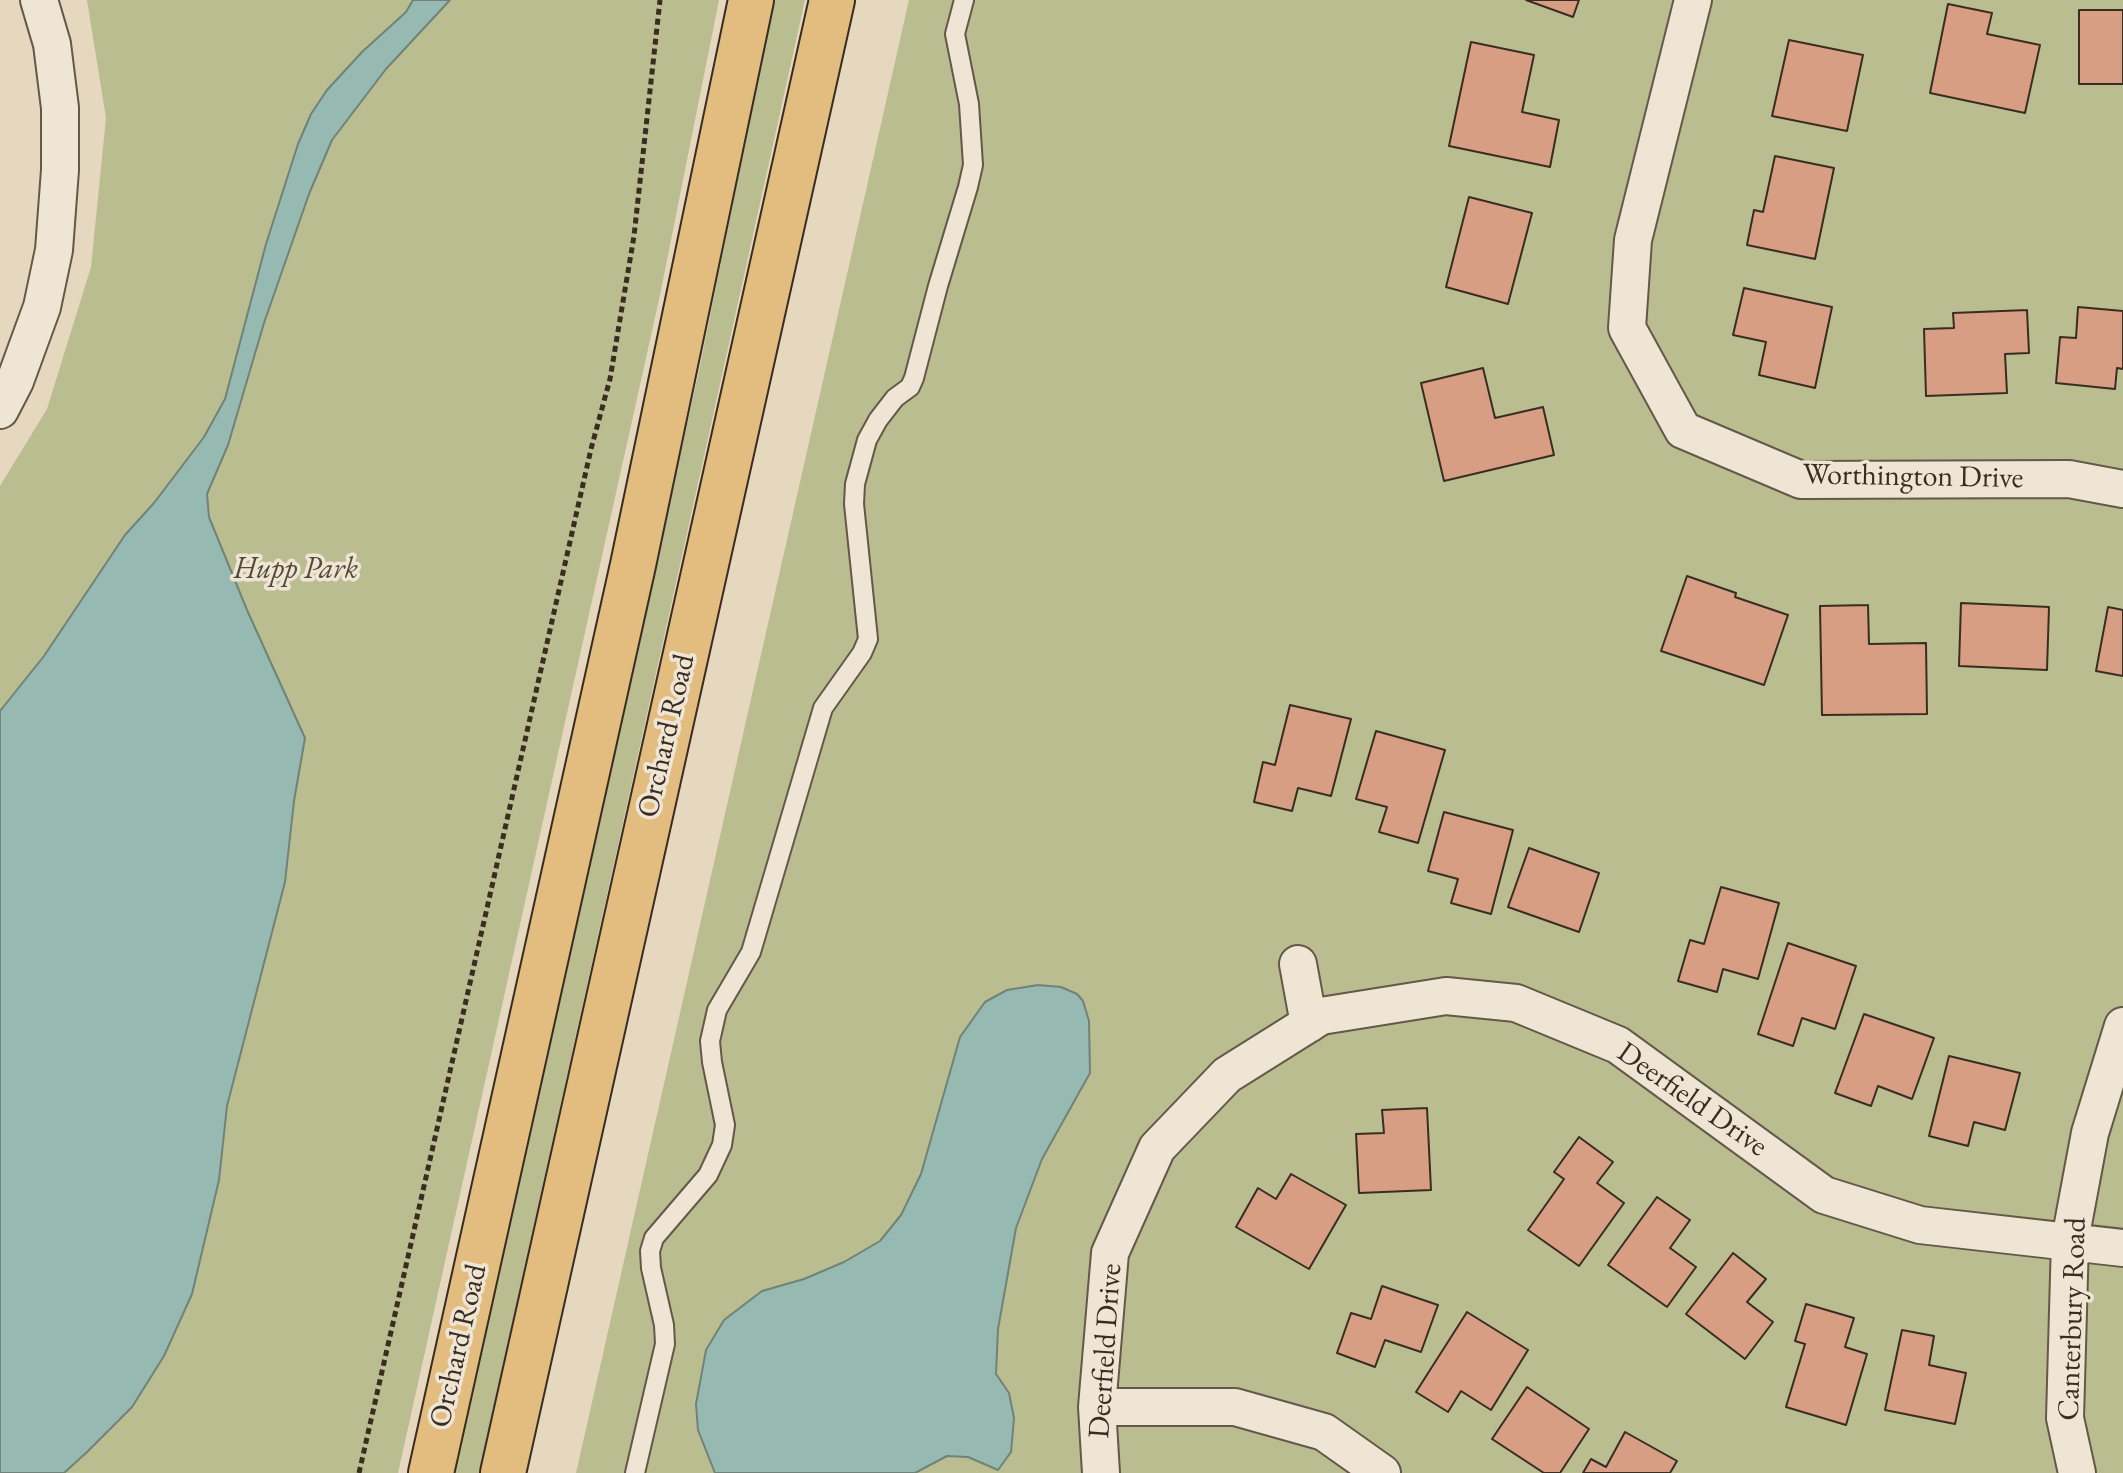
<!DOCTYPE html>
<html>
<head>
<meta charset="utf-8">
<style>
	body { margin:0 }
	canvas { display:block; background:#e6d7bf }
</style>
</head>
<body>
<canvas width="2123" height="1473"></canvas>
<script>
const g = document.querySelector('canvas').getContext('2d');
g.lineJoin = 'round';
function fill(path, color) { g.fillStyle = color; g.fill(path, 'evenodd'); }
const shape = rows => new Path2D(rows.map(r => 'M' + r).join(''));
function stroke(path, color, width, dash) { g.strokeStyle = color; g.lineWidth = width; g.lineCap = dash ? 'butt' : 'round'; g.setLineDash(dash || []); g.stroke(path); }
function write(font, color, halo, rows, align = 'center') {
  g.font = font + ' "EB Garamond",serif'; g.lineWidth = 7; g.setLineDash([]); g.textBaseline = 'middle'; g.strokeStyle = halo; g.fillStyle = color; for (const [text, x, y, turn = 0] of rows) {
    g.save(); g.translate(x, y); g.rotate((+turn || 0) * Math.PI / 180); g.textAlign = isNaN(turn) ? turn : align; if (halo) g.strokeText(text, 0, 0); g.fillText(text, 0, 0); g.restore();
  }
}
fill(shape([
	[87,0,719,0,660,295,398,1473,0,1473,0,486,47,409,91,267,106,118],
	[774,0,805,0,479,1473,453,1473,700,366],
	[909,0,2123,0,2123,1473,576,1473]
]), '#babd8f');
const water = shape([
	[413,0,450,0,386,69,332,140,309,194,264,323,228,445,207,494,209,517,247,610,305,738,294,801,285,882,227,1106,219,1180,192,1294,164,1356,132,1407,86,1453,64,1473,0,1473,0,711,44,656,125,535,154,503,204,437,225,399,266,244,298,144,311,114,327,90,362,52,406,12,413,0],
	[1038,985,1061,987,1077,994,1083,1001,1089,1021,1090,1073,1042,1159,1016,1228,998,1329,996,1374,1009,1393,1014,1418,1011,1452,998,1470,968,1457,947,1456,915,1473,715,1473,698,1430,696,1404,706,1350,724,1320,762,1291,804,1279,844,1262,880,1241,901,1215,921,1174,960,1037,985,1002,1007,990,1038,985]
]);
fill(water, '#96bab1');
stroke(water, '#718278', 2);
const building = shape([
	[1526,0,1579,0,1573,17,1526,0],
	[1948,4,1992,13,1987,34,2040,45,2025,113,1930,93,1948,4],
	[2079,10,2123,10,2123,84,2079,84,2079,10],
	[1789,40,1863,55,1847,131,1772,116,1789,40],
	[1471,42,1534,55,1522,112,1559,120,1550,167,1449,146,1471,42],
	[1775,156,1834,168,1815,259,1747,245,1754,210,1763,212,1775,156],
	[1469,197,1532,213,1508,304,1446,287,1469,197],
	[1744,288,1832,307,1815,388,1759,375,1766,342,1733,335,1744,288],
	[2078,307,2123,311,2123,369,2117,368,2115,389,2056,383,2060,337,2076,338,2078,307],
	[2027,310,2029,353,2005,354,2007,393,1926,396,1924,329,1954,328,1953,313,2027,310],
	[1483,368,1495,418,1543,407,1554,455,1444,481,1421,383,1483,368],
	[1687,576,1736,593,1735,597,1788,615,1764,685,1661,651,1687,576],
	[1961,603,2049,607,2047,670,1959,666,1961,603],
	[1868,605,1869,644,1926,643,1927,714,1822,715,1820,606,1868,605],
	[2108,607,2123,610,2123,676,2096,671,2108,607],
	[1290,705,1351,719,1331,796,1298,788,1292,811,1254,802,1263,762,1275,765,1290,705],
	[1376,731,1445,750,1418,843,1379,832,1387,807,1356,799,1376,731],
	[1444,812,1513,830,1491,914,1451,903,1458,879,1428,871,1444,812],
	[1529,848,1599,873,1579,932,1508,907,1529,848],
	[1721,887,1779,903,1758,979,1723,969,1717,992,1678,981,1690,940,1704,944,1721,887],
	[1788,943,1856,966,1835,1029,1802,1018,1793,1046,1758,1034,1788,943],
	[1864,1014,1934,1038,1912,1099,1878,1086,1871,1106,1835,1093,1864,1014],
	[1949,1056,2020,1073,2005,1130,1974,1122,1968,1146,1929,1136,1949,1056],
	[1427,1108,1431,1190,1359,1193,1356,1134,1384,1133,1382,1110,1427,1108],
	[1579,1137,1613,1162,1597,1183,1624,1203,1579,1266,1528,1230,1564,1179,1554,1172,1579,1137],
	[1291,1174,1346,1205,1309,1269,1236,1227,1258,1188,1276,1199,1291,1174],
	[1657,1197,1690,1220,1670,1248,1696,1267,1667,1307,1608,1265,1657,1197],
	[1733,1253,1766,1279,1747,1302,1773,1322,1745,1359,1686,1314,1733,1253],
	[1382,1286,1438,1305,1421,1352,1385,1340,1375,1367,1337,1353,1351,1313,1371,1319,1382,1286],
	[1806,1304,1854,1318,1845,1347,1867,1354,1846,1425,1786,1407,1805,1344,1795,1341,1806,1304],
	[1467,1312,1528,1350,1491,1410,1461,1391,1448,1412,1416,1392,1467,1312],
	[1902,1330,1934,1336,1929,1365,1966,1373,1955,1424,1885,1410,1902,1330],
	[1527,1387,1589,1429,1560,1473,1544,1473,1492,1439,1527,1387],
	[1625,1432,1677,1461,1670,1473,1583,1473,1591,1459,1606,1467,1625,1432]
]);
fill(building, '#d79e84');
stroke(building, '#392d22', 2);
const service = shape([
	[635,1473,665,1344,664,1325,651,1268,650,1251,654,1238,708,1175,722,1145,725,1125,712,1062,710,1041,717,1010,751,952,823,708,862,653,868,639,854,504,855,484,867,440,878,420,895,398,910,387,914,378,938,286,968,187,973,165,969,104,955,34,964,0]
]);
const minor = shape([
	[1693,0,1633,240,1627,328,1683,430,1801,480,2069,479,2123,489],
	[0,410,15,381,42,307,54,250,60,170,60,108,52,44,39,0],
	[1298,964,1309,1024],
	[1097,1407,1235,1407,1324,1432,1382,1473],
	[1101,1473,1097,1407,1110,1253,1157,1148,1227,1075,1321,1016,1446,996,1516,1003,1618,1045,1824,1195,1920,1225,2123,1248],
	[2077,1473,2065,1418,2070,1240,2090,1133,2123,1026]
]);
const primary = shape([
	[431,1473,633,565,751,0],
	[503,1473,832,0]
]);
stroke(service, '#645849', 22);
stroke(minor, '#645849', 40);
stroke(primary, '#392d22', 48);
stroke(shape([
	[359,1473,591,449,610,379,634,236,660,0]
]), '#392d22', 5, [6, 4]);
stroke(service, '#efe5d5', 18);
stroke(minor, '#efe5d5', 36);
stroke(primary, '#e3bc80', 44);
write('30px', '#392d22', '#efe5d5', [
	["Worthington Drive",1913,477,1],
	["Orchard Road",667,736,-77],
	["Deerfield Drive",1692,1100,35],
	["Canterbury Road",2073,1319,-88],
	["Orchard Road",459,1346,-77],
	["Deerfield Drive",1106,1351,-86]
]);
write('italic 30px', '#534a38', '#efe5d5', [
	["Hupp Park",296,570]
]);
</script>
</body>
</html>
